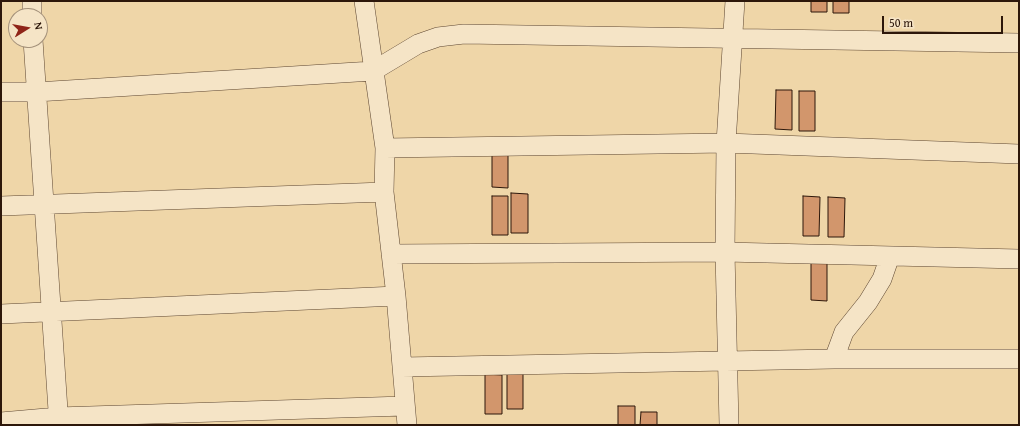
<!DOCTYPE html>
<html>
<head>
<meta charset="utf-8">
<style>
	body { margin:0 }
	#map { position:relative; width:1020px; height:426px; overflow:hidden; background:#efd6a8; font-family:"Gentium Book Plus",serif }
	canvas { display:block }
	.frame { position:absolute; inset:0; border:2px solid #2d170a; pointer-events:none }
	.north { position:absolute; left:8px; top:8px; width:40px; height:40px; box-sizing:border-box; background:#f5e4c6; border:1px solid #a5927b; border-radius:50%; rotate:79deg; font-size:11px; font-weight:700; line-height:16px; text-align:center; color:#2d170a }
	.north::after { content:''; display:block; margin:auto; width:14px; height:18px; background:#8f2418; clip-path:polygon(50% 0,100% 100%,50% 72%,0 100%) }
	.scale { position:absolute; left:882px; top:16px; width:121px; height:18px; box-sizing:border-box; border:2px solid #2d170a; border-top:0; padding-left:5px; font-size:12px; line-height:14px; white-space:nowrap; color:#2d170a; -webkit-text-stroke:3px #f5e4c6; paint-order:stroke }
</style>
</head>
<body>
<div id="map">
<canvas width="1020" height="426"></canvas>
<div class="frame"></div>
<div class="north">N</div>
<div class="scale">50 m</div>
</div>
<script>
const g = document.querySelector('canvas').getContext('2d');
g.lineJoin = 'round';
function fill(path, color) { g.fillStyle = color; g.fill(path, 'evenodd'); }
const shape = rows => new Path2D(rows.map(r => 'M' + r).join(''));
function stroke(path, color, width, dash) { g.strokeStyle = color; g.lineWidth = width; g.lineCap = dash ? 'butt' : 'round'; g.setLineDash(dash || []); g.stroke(path); }
const building = shape([
	[811,1,827,1,827,12,811,12,811,1],
	[833,1,849,1,849,13,833,13,833,1],
	[776,90,792,90,792,130,775,129,776,90],
	[799,91,815,91,815,131,799,131,799,91],
	[492,148,508,148,508,188,492,187,492,148],
	[511,193,528,194,528,233,511,233,511,193],
	[492,196,508,196,508,235,492,235,492,196],
	[803,196,820,197,819,236,803,236,803,196],
	[828,197,845,198,844,237,828,237,828,197],
	[811,261,827,261,827,301,811,300,811,261],
	[507,370,523,370,523,409,507,409,507,370],
	[485,374,502,375,502,414,485,414,485,374],
	[618,406,635,406,635,425,618,425,618,406],
	[641,412,657,412,657,425,640,425,641,412]
]);
fill(building, '#d2966c');
stroke(building, '#2d170a', 1);
const minor = shape([
	[32,1,32,16],
	[364,1,385,148,384,192,396,296,407,425],
	[33,40,59,425],
	[1,92,36,92,373,71,418,44,438,37,464,34,1019,43],
	[385,148,726,143,1019,154],
	[1,206,384,192],
	[391,254,725,252,1019,259],
	[1,314,396,296],
	[834,359,844,332,868,302,882,279,890,256],
	[402,367,834,359,1019,359],
	[1,422,58,417,404,406],
	[729,425,725,252,726,143,735,1]
]);
stroke(minor, '#5e4732', 20);
stroke(minor, '#f5e4c6', 19);
</script>
</body>
</html>
